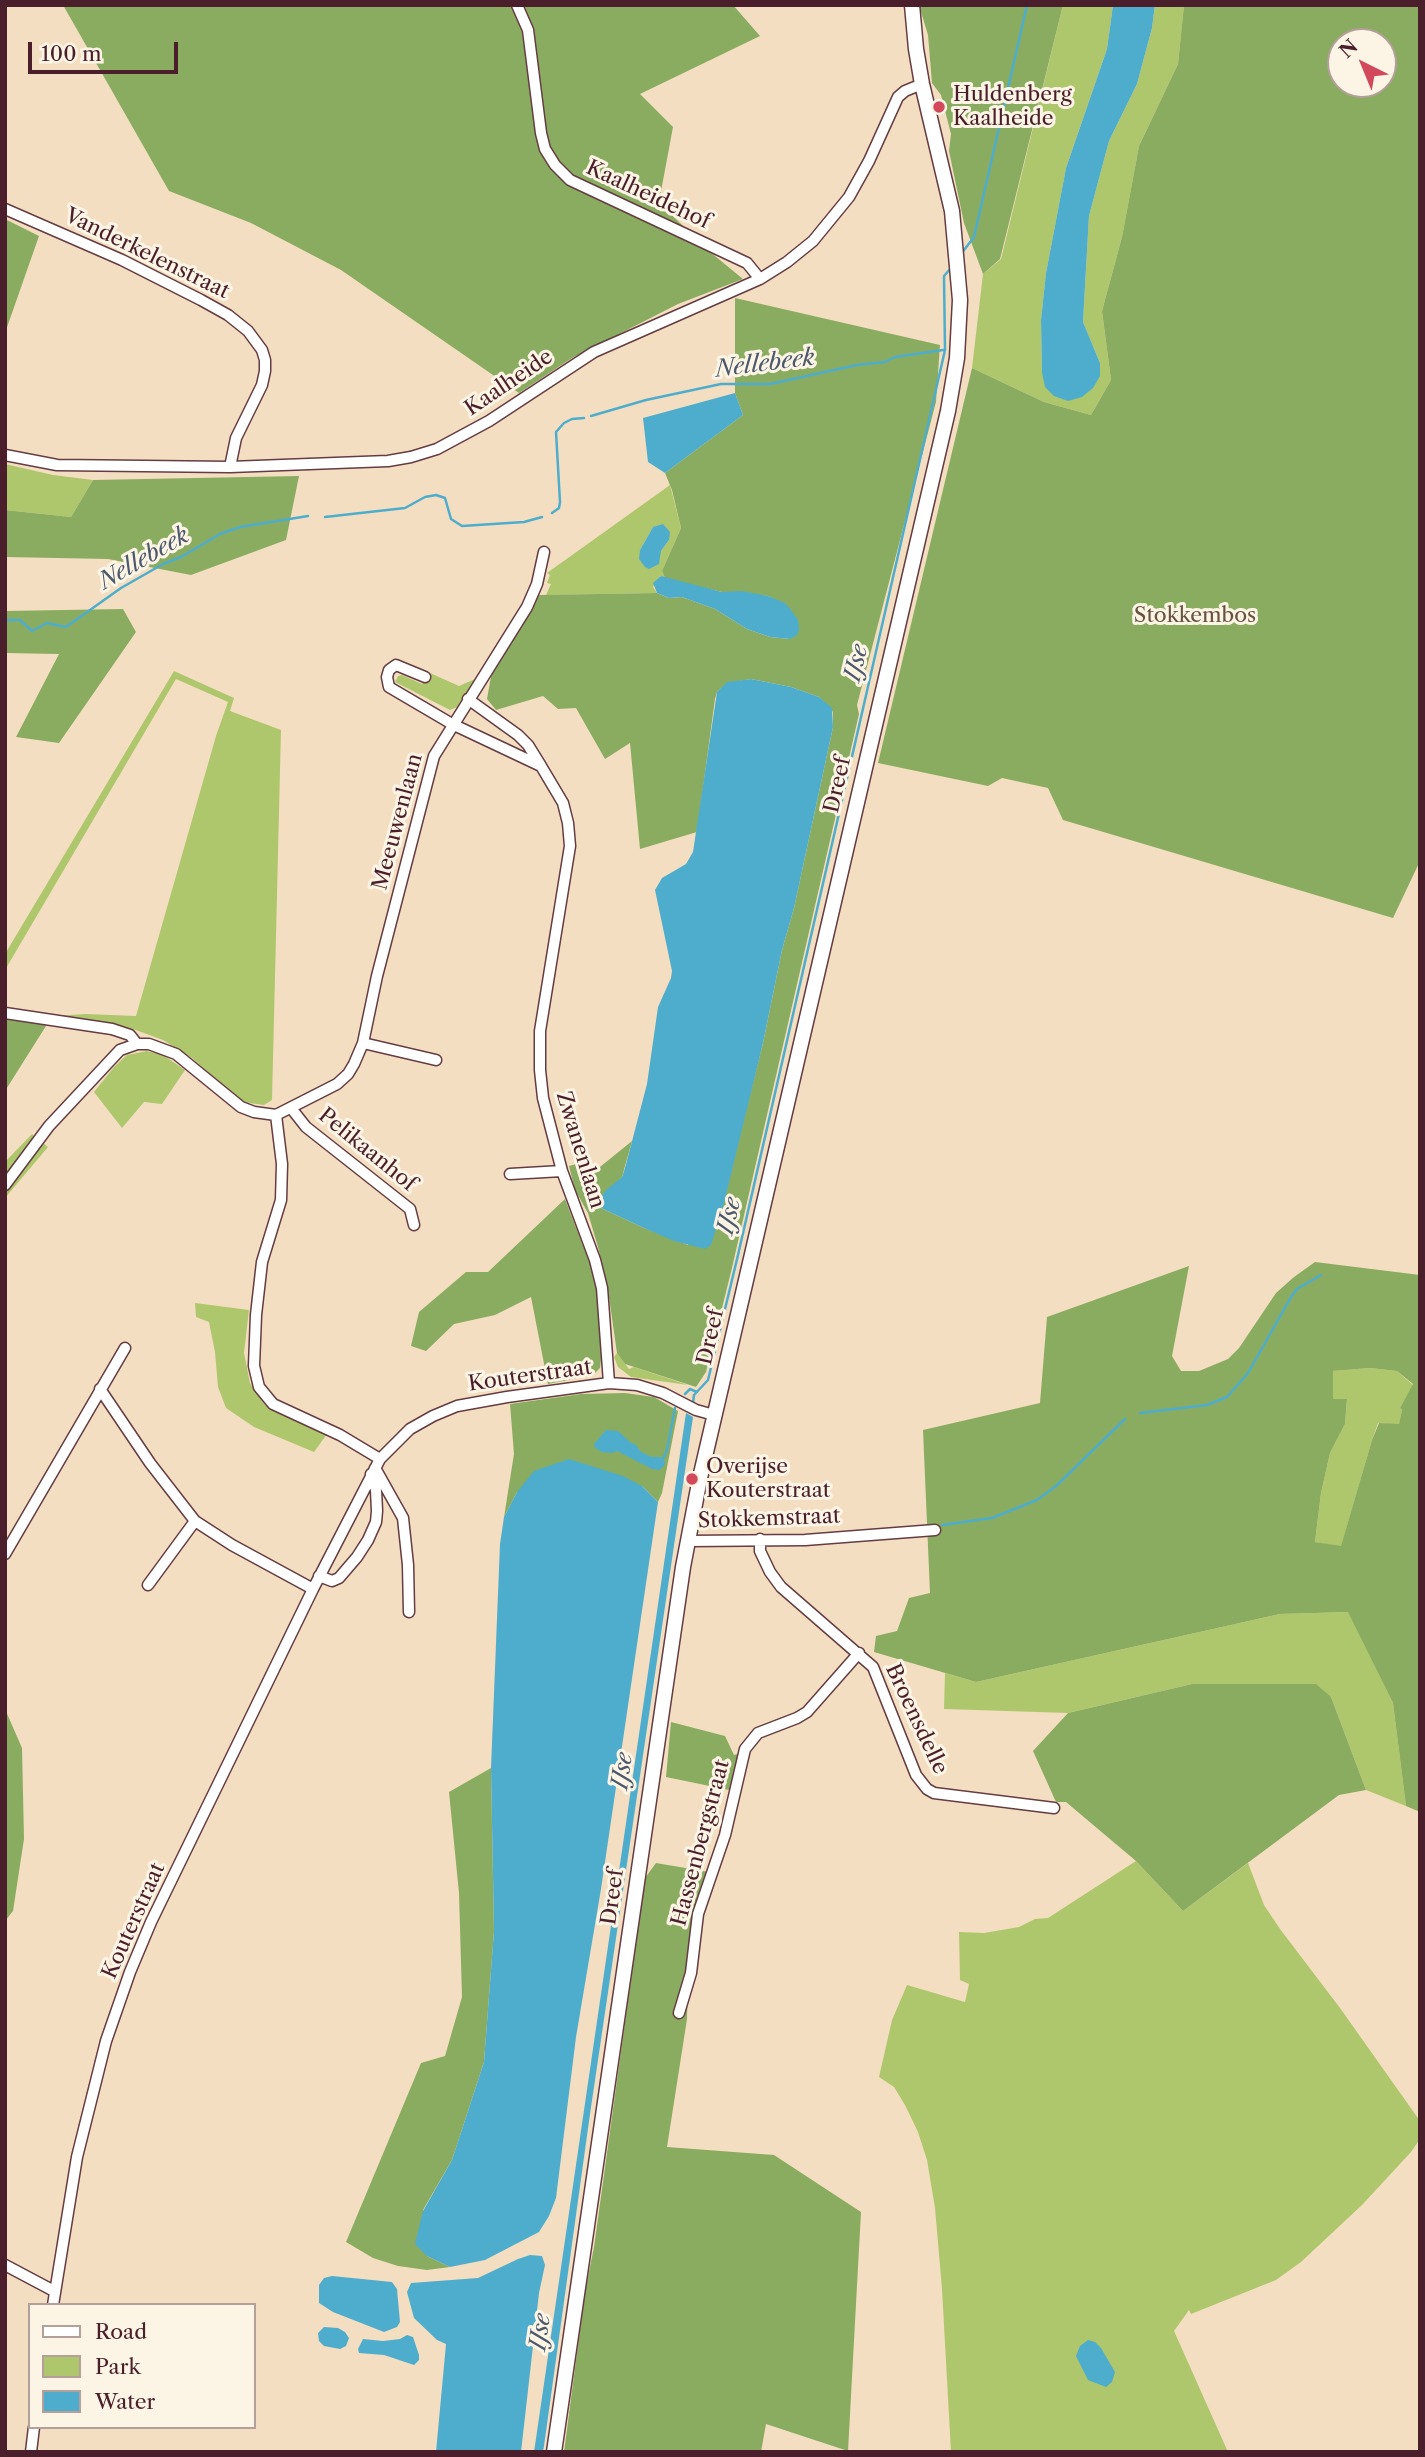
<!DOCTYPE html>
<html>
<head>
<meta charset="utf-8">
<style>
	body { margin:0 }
	#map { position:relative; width:1425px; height:2457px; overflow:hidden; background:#f4dec1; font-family:"Libre Caslon Text",serif }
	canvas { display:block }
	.frame { position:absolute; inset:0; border:7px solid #4a1f2b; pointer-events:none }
	.legend { position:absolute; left:28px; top:2303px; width:228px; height:126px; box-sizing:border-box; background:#fcf5e5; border:2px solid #b59f9b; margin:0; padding:9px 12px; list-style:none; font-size:21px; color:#4a1f2b }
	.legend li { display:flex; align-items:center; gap:14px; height:35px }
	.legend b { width:35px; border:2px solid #b59f9b }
	.north { position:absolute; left:1327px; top:28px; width:70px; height:70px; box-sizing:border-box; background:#fcf5e5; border:2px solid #b59f9b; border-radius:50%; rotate:317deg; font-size:19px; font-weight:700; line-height:28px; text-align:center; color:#4a1f2b }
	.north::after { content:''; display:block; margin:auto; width:24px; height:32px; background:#d1495b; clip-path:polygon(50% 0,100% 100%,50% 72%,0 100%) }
	.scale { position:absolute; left:28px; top:42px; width:150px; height:32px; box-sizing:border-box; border:4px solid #4a1f2b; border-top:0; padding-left:9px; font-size:21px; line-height:24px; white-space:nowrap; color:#4a1f2b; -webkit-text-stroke:5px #fcf5e5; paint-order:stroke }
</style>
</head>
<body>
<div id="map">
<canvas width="1425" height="2457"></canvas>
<div class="frame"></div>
<ul class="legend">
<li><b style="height:9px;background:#fff"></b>Road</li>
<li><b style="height:19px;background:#aec76c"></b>Park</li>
<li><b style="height:19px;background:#4eadcc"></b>Water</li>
</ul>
<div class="north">N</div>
<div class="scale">100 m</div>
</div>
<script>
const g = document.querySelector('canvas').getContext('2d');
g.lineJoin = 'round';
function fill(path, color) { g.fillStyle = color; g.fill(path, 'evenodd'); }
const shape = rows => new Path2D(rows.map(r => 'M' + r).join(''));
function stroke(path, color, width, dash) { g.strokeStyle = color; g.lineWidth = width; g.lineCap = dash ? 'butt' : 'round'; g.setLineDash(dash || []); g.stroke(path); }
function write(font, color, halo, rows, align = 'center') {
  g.font = font + ' "Libre Caslon Text",serif'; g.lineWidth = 6; g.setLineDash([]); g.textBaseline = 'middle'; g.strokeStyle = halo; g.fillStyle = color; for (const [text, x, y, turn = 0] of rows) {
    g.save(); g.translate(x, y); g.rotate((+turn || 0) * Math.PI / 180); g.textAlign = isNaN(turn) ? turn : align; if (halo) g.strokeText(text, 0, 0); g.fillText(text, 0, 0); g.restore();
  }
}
fill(shape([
	[1063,5,1113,5,1107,49,1066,168,1046,273,1041,320,1042,373,1100,363,1083,322,1089,216,1109,141,1137,84,1152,28,1155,5,1184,5,1178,64,1139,146,1122,237,1102,311,1111,380,1091,415,1044,402,972,368,983,274,1001,259],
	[5,464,53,475,93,480,71,517,5,510],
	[670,485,681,528,662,571,665,578,661,576,653,587,657,593,546,595,551,584,547,583,550,575,547,573],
	[653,527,669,540,661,551,640,550],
	[174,671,234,698,230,711,281,730,272,1100,264,1105,242,1102,192,1058,163,1040,133,1029,53,1016,86,1014,136,1016,216,736,228,702,176,679,5,970,5,954],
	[430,673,459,686,475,679,457,707,450,710,395,682,398,676,402,675,422,684],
	[147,1051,163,1055,185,1070,162,1104,144,1102,122,1128,94,1092,114,1067,127,1055],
	[32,1134,48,1147,5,1198,5,1162],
	[195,1303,249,1310,244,1353,250,1383,265,1405,327,1434,314,1452,254,1427,226,1408,218,1387,215,1352,209,1322,196,1317],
	[617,1353,629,1369,634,1367,688,1385,631,1377,618,1367,614,1357],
	[1370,1368,1397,1371,1413,1385,1400,1408,1402,1410,1399,1425,1378,1423,1372,1440,1341,1547,1315,1542,1321,1493,1330,1453,1345,1424,1347,1400,1333,1400,1333,1371],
	[1349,1612,1393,1703,1406,1806,1366,1790,1331,1697,1192,1684,1068,1713,944,1709,945,1673,976,1682,1280,1614],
	[1136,1861,1183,1911,1248,1863,1264,1905,1280,1929,1340,2008,1420,2121,1420,2139,1411,2152,1362,2205,1301,2262,1276,2280,1191,2314,1189,2310,1174,2331,1228,2452,951,2452,942,2289,935,2208,927,2160,918,2132,905,2105,894,2087,879,2077,892,2020,907,1985,965,2002,969,1984,960,1980,959,1932,984,1933,1019,1927,1035,1919,1048,1918]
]), '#aec76c');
fill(shape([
	[63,5,733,5,760,36,640,94,673,127,659,202,704,247,743,279,678,304,572,358,519,393,341,270,251,223,169,191],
	[1063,5,1000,259,983,274,964,223,949,151,951,134,941,95,932,83,928,35,919,5],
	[1184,5,1420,5,1420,861,1393,918,1063,820,1048,788,1002,778,988,786,878,763,972,368,1044,402,1091,415,1111,380,1102,311,1122,237,1139,146,1178,64],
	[1341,42,1383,42,1383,84,1341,84],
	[5,219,39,236,5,333],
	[735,298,940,345,936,402,857,705,859,714,731,1272,706,1372,696,1387,625,1364,617,1353,608,1290,598,1247,588,1213,575,1190,569,1166,580,1163,595,1171,632,1141,622,1177,600,1199,601,1208,644,1228,688,1245,730,1173,763,1043,782,950,794,908,833,727,833,712,819,697,791,687,751,679,727,683,717,692,715,699,697,832,640,849,630,743,605,759,576,708,558,709,543,696,496,710,487,699,492,671,539,595,657,593,669,598,682,597,715,609,747,629,770,637,790,639,774,599,768,596,722,592,674,581,665,578,662,571,681,528,672,490,665,473,743,415,735,393],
	[299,476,286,540,191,575,108,559,5,557,5,510,71,517,93,480],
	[123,609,136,632,59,743,16,737,59,654,5,653,5,611],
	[5,1009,51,1018,5,1091],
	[565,1199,595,1277,602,1350,600,1368,593,1375,548,1384,531,1297,495,1315,454,1324,426,1351,411,1346,419,1312,466,1272,488,1272],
	[1315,1262,1420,1275,1420,1812,1406,1806,1393,1703,1348,1612,1280,1614,976,1682,874,1652,876,1636,897,1631,909,1598,930,1593,923,1430,1040,1403,1047,1317,1189,1266,1172,1356,1181,1371,1199,1371,1228,1359,1239,1348,1276,1293,1294,1277],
	[1370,1368,1397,1371,1413,1384,1400,1408,1402,1410,1399,1424,1379,1423,1372,1440,1341,1546,1315,1542,1321,1493,1330,1453,1345,1424,1347,1399,1333,1399,1333,1371],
	[625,1393,654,1397,678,1411,662,1493,658,1502,642,1486,517,1492,504,1517,514,1454,510,1404,581,1394],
	[1192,1684,1316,1684,1331,1697,1366,1790,1339,1795,1183,1911,1136,1861,1066,1802,1056,1802,1033,1751,1068,1713],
	[5,1709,22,1748,24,1839,13,1911,5,1921],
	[671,1722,725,1736,734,1755,741,1753,734,1791,666,1777],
	[491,1768,494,1931,484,2062,452,2160,423,2210,427,2256,450,2267,427,2270,398,2266,373,2258,346,2242,421,2063,445,2056,462,1997,459,1893,449,1792],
	[656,1863,709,1872,688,1981,687,2019,667,2147,774,2155,861,2212,848,2451,766,2424,761,2452,564,2452,585,2292,594,2247,645,1878]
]), '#8aac60');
fill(shape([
	[1113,5,1155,5,1152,28,1137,84,1109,141,1089,216,1083,322,1100,363,1100,376,1093,388,1082,397,1068,401,1054,396,1045,387,1042,373,1041,320,1046,273,1066,168,1107,49],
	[735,393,743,415,665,473,648,462,643,418],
	[663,524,670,532,669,540,661,551,659,564,649,569,645,567,639,559,640,550,653,527],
	[661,576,722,592,742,591,768,596,785,603,791,610,798,620,799,630,797,635,790,639,770,637,747,629,715,609,682,597,669,598,657,593,653,583],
	[751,679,791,687,819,697,832,708,833,727,794,908,782,950,763,1043,724,1203,711,1245,705,1249,674,1241,644,1228,601,1208,598,1203,605,1191,622,1177,625,1168,647,1084,658,1007,671,978,672,971,655,890,662,878,686,864,693,852,717,692,727,682],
	[686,1413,693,1417,590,2114,544,2446,543,2452,534,2452],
	[606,1430,618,1431,631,1443,635,1444,641,1452,652,1457,661,1457,665,1461,664,1466,659,1470,652,1469,617,1451,612,1453,602,1452,595,1448,594,1444],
	[569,1459,623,1476,642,1486,658,1502,601,1889,576,2037,556,2198,549,2216,539,2232,485,2260,450,2267,427,2256,415,2244,423,2211,452,2160,484,2062,494,1931,491,1768,500,1544,504,1517,517,1492,534,1471],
	[530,2255,542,2256,545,2265,539,2293,521,2452,436,2452,446,2344,437,2340,414,2318,407,2292,411,2283,478,2278,518,2259],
	[332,2276,392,2282,397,2289,400,2322,397,2327,384,2332,333,2312,319,2303,319,2285,324,2278],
	[324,2327,338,2328,345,2332,349,2338,346,2346,340,2349,324,2346,319,2341,318,2333],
	[407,2335,413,2337,419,2355,419,2360,414,2365,384,2355,359,2353,358,2349,363,2339,383,2341,400,2339],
	[1088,2340,1095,2342,1101,2348,1115,2372,1112,2382,1106,2387,1088,2380,1076,2356,1080,2346]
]), '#4eadcc');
stroke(shape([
	[961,254,974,237,1027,5],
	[591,416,646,400,721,384,770,384,857,365,885,362,895,357,943,350],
	[552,513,559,508,560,502,556,432,564,423,572,419,584,418],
	[325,517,405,508,425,497,436,495,445,498,451,519,462,526,524,522,542,517],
	[5,620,20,620,32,631,47,623,66,627,121,588,163,564,181,557,220,534,240,527,308,516],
	[685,1394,690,1389,697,1392],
	[693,1403,694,1395,708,1380,738,1255,945,350,944,276,951,268],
	[1140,1413,1207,1405,1227,1397,1248,1373,1291,1297,1297,1289,1321,1275],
	[663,1459,667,1450,675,1408],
	[942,1525,992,1518,1037,1500,1056,1486,1125,1419]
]), '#4eadcc', 2.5);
const minor = shape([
	[517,5,528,30,541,133,545,149,555,165,570,180,747,263,760,279],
	[5,209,122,260,201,300,228,315,248,331,262,350,265,360,265,371,262,385,236,438,230,467],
	[5,455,57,465,230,467,388,461,411,457,437,449,489,421,594,352,760,279,787,262,813,241,849,197,869,161,898,97,905,91,922,84],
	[425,677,396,665,389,670,387,677,389,687,452,724,541,766,528,745,518,735,468,699],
	[541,766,563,803,568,823,570,846,540,1031,540,1070,543,1098,562,1171,595,1260,602,1288,609,1383],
	[5,1013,112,1029,130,1035,137,1044],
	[363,1043,436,1060],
	[291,1108,306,1127,410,1209,414,1225],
	[276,1115,337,1084,348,1074,354,1064,363,1043,377,976,434,756,527,607,537,584,544,552],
	[276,1115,282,1164,281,1200,262,1262,256,1315,254,1366,259,1387,273,1404,340,1435,380,1459],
	[510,1174,562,1171],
	[5,1185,49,1126,120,1050,137,1044,149,1044,176,1054,241,1107,254,1112,276,1115],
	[100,1389,150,1463,195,1521,232,1545,313,1589],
	[375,1468,403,1518,408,1565,409,1612],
	[760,1539,760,1551,770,1572,781,1587,873,1667,916,1775,927,1789,934,1793,1054,1808],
	[688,1541,805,1540,935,1530],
	[5,1554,125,1348],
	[319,1576,332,1581,339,1578,357,1557,368,1540,376,1522,377,1511,376,1490,371,1474],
	[148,1585,195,1521],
	[679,2013,691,1973,698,1914,725,1835,745,1749,758,1733,797,1718,807,1712,859,1653],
	[5,2265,54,2291],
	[53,2305,77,2157,106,2041,130,1972,151,1922,313,1589,380,1459,410,1429,433,1416,457,1406,507,1397,609,1383,637,1385,663,1393,696,1410,714,1415],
	[31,2452,34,2427]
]);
const secondary = shape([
	[554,2452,683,1567,700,1478,948,411,957,358,960,300,952,211,922,84,916,49,912,5]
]);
stroke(minor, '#643c42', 13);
stroke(secondary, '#643c42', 17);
stroke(minor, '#fff', 10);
stroke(secondary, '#fff', 14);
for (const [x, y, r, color] of [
	[939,107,7,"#d1495b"],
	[692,1479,7,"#d1495b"]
]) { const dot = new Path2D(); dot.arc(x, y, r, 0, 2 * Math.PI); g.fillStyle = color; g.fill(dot); stroke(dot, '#fcf5e5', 2.5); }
write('21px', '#4a1f2b', '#fcf5e5', [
	["Huldenberg",953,95],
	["Kaalheide",953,119],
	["Overijse",706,1467],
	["Kouterstraat",706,1491]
], 'left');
write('21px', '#4a1f2b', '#fcf5e5', [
	["Kaalheidehof",648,195,25],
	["Vanderkelenstraat",147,254,26],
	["Kaalheide",509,383,-34],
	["Dreef",838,785,-77],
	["Meeuwenlaan",398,822,-75],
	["Pelikaanhof",367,1150,39],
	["Zwanenlaan",580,1150,73],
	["Dreef",711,1337,-77],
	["Kouterstraat",530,1376,-8],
	["Stokkemstraat",769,1519,-2],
	["Broensdelle",916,1719,65],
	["Hassenbergstraat",701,1843,-75],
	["Dreef",613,1897,-82],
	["Kouterstraat",134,1921,-66]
]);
write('21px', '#68513e', '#fcf5e5', [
	["Stokkembos",1195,616]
]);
write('italic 23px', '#4c586b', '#fcf5e5', [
	["Nellebeek",765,364,-7],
	["Nellebeek",144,559,-30],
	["IJse",857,663,-77],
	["IJse",730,1216,-77],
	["IJse",623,1771,-82],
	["IJse",541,2332,-82]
]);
</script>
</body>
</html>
